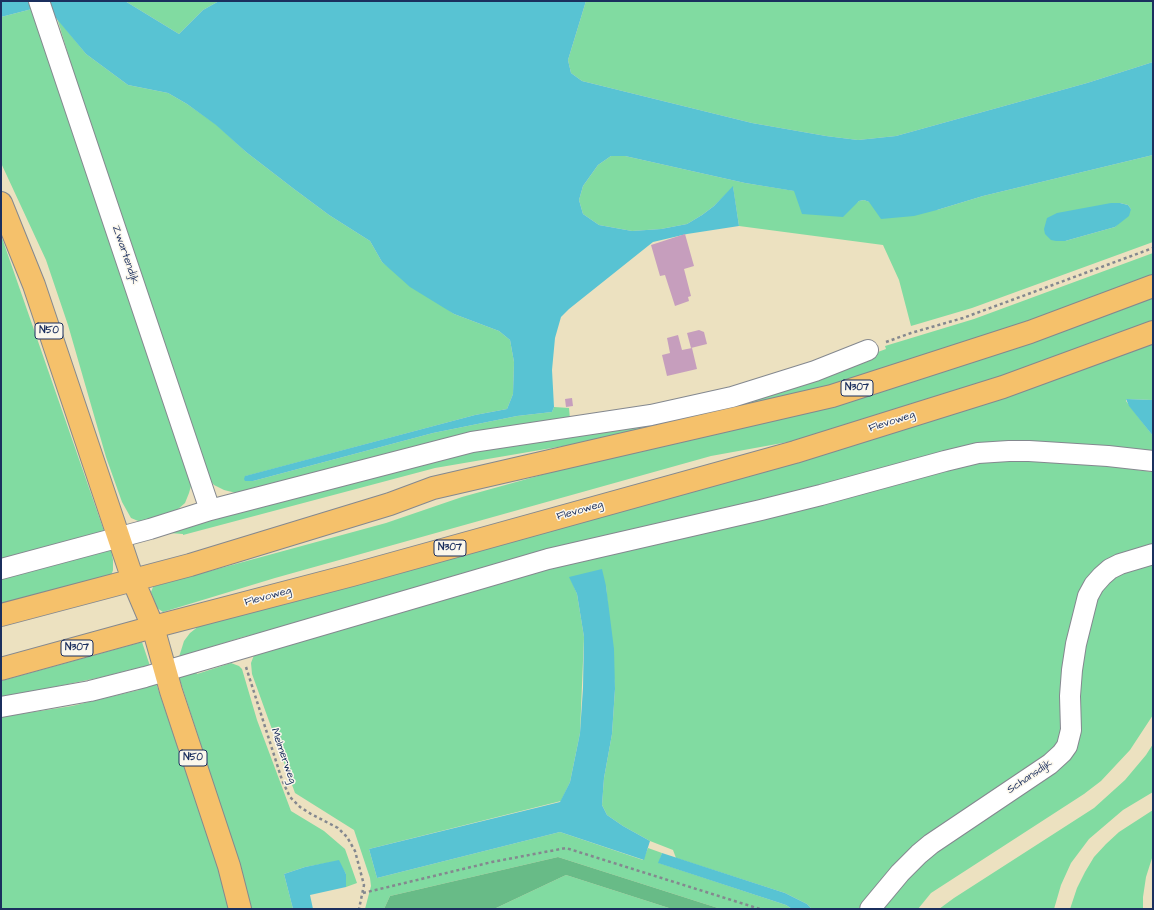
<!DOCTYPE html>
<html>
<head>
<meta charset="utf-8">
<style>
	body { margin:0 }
	#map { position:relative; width:1154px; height:910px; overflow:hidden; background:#ece1c0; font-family:"Architects Daughter",sans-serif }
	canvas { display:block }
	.frame { position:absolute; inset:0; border:2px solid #1b2f5e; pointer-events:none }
</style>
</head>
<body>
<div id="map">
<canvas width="1154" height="910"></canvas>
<div class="frame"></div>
</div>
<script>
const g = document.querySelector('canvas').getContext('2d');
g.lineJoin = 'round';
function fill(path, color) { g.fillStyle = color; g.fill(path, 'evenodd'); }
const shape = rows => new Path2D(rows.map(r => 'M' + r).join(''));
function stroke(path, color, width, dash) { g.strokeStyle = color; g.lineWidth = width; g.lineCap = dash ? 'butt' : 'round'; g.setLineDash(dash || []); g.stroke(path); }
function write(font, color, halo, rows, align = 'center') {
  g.font = font + ' "Architects Daughter",sans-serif'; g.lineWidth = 3; g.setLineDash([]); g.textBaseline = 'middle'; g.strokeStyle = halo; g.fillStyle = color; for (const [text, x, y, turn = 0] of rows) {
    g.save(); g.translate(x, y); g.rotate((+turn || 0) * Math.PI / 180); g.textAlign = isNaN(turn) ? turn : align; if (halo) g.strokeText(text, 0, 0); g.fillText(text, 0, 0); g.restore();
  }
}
fill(shape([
	[125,1,219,1,203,10,179,34],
	[586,1,1153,1,1153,62,1087,83,896,136,858,140,826,136,752,123,582,81,571,73,568,60],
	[32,9,189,478,191,486,189,493,185,503,177,510,143,523,131,518,122,502,106,457,68,325,46,260,1,163,1,17],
	[57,18,86,54,128,85,168,93,187,104,217,125,246,152,294,189,329,215,370,241,382,262,454,314,499,331,510,340,514,362,513,394,507,409,475,415,246,476,245,481,253,481,433,433,517,416,552,412,554,407,569,408,570,419,236,493,224,490,214,485,207,477,80,93],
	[1153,155,1153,242,972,308,911,326,899,280,883,245,739,226,733,187,714,206,702,215,687,224,661,229,632,231,599,225,583,214,579,200,583,186,598,165,611,156,625,156,745,183,795,191,855,204,859,201,864,200,869,202,937,210,983,196],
	[1120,203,1128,205,1131,209,1115,227,1065,241],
	[1,235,104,531,1,561],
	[1153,253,1153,279,833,388,622,436,435,468,183,535,183,534,169,533,217,517,435,460,867,356,886,349,885,346,974,319],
	[1153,294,1153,323,1062,357,810,438,711,456,275,578,163,612,157,608,151,592,153,587,155,586,386,523,462,497,628,451],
	[1153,339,1153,400,1126,399,1126,401,1153,436,1153,454,1035,443,243,637,179,657,184,641,190,633,199,626],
	[982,461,1067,461,1153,472,1153,544,1139,549,1128,551,1116,555,1105,562,1058,742,1051,752,893,867,858,909,812,909,807,904,785,893,676,858,673,850,650,841,623,826,607,815,602,805,604,778,612,734,615,689,606,586,570,577,577,594,584,637,580,733,570,782,561,801,369,849,377,878,560,832,643,860,648,848,662,853,659,863,786,905,792,909,721,909,558,857,390,896,384,909,365,909,371,886,370,878,354,830,295,793,252,674,251,663,254,655,536,571],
	[108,548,111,551,113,560,113,570,111,576,1,605,1,578],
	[1153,564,1153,715,1130,750,1101,781,1084,794,931,893,918,909,882,909,915,869,936,851,1056,771,1079,696,1084,645,1097,599,1102,590,1116,576,1124,572],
	[142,642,150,666,134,670,133,669,102,677,1,698,1,681],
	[231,663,239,666,242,669,257,720,291,811,324,831,345,849,357,883,346,887,346,874,338,861,305,867,284,874,293,909,250,909,232,841,179,677,196,672,197,674],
	[156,683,218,867,229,909,1,909,1,717,72,706,139,690,139,688],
	[1153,744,1153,792,1123,810,1089,839,1071,863,1061,885,1054,909,939,909,954,898,1094,808,1125,780,1146,755],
	[1153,810,1153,855,1146,877,1143,897,1143,909,1070,909,1077,888,1085,872,1094,857,1106,844,1119,832],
	[566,875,672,909,494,909]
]), '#81dba1');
fill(shape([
	[558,857,721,909,672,909,566,875,494,909,384,909,390,896]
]), '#68bb87');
fill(shape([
	[1,1,125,1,179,34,203,10,219,1,586,1,568,60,571,73,582,81,752,123,826,136,858,140,896,136,1087,83,1153,62,1153,155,983,196,937,210,914,216,881,219,869,202,864,200,859,201,843,217,802,214,794,191,745,183,625,156,611,156,598,165,583,186,579,200,583,214,599,225,632,231,661,229,687,224,702,215,714,206,733,186,739,226,687,234,653,242,569,309,561,317,555,338,552,370,554,407,552,412,517,416,433,433,253,481,245,481,244,479,245,476,475,415,507,409,513,394,514,362,510,340,499,331,454,314,410,287,382,262,370,241,329,215,294,189,246,152,216,125,187,104,168,93,128,85,86,54,56,18,32,9,1,17],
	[1111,203,1120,203,1128,205,1131,209,1129,216,1115,227,1065,241,1056,241,1051,240,1045,234,1044,229,1047,218,1057,213],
	[1126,399,1153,400,1153,436,1129,406],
	[602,569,606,586,614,649,615,689,612,734,604,778,602,805,607,815,623,826,650,841,644,860,560,832,377,878,369,849,560,802,570,782,580,733,583,688,584,637,577,594,569,577],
	[662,853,785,893,807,904,812,909,792,909,786,905,658,863],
	[339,860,346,874,346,887,310,895,313,909,293,909,284,874,305,867]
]), '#58c3d3');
fill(shape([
	[685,234,694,266,684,269,691,296,688,297,689,301,675,306,665,275,660,276,651,245],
	[699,330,704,332,707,344,691,348,687,333],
	[678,335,682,350,692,348,697,369,667,376,662,355,670,353,667,338],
	[572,398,573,406,566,407,565,399]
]), '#c69ebd');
const minor = shape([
	[39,1,210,510],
	[1,569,150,529,210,510,472,442,651,415,732,397,815,371,868,350],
	[1,707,90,691,145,677,548,559,761,510,821,495,945,461,978,453,1009,451,1029,451,1108,456,1153,461],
	[870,909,900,873,919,854,931,844,1050,764,1062,753,1067,746,1071,730,1070,696,1072,670,1076,644,1088,596,1094,585,1102,576,1110,569,1120,564,1153,554]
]);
const trunk = shape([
	[1,203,34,285,133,580,153,627,171,691,229,866,240,909],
	[1,615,190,565,390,504,433,488,832,396,1030,332,1153,286],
	[1,669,153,627,352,575,795,452,1003,387,1153,332]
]);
stroke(minor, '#84888f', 22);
stroke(trunk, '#84888f', 24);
stroke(shape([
	[886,342,911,333,963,318,1153,248],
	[246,667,282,780,290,797,300,807,311,814,338,828,347,837,355,851,364,885,359,909],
	[363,893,492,862,566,848,760,909]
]), '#84888f', 2.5, [3, 3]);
stroke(minor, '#fff', 20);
stroke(trunk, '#f5c16b', 22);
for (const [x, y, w] of [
	[49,331,28],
	[857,388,32],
	[450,548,32],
	[77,648,32],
	[193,758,28]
]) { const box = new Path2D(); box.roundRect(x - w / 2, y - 8, w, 16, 3); g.fillStyle = '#fbf7ec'; g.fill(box); stroke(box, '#1b2f5e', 1); }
write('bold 10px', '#1b2f5e', null, [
	["N50",49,331],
	["N307",857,388],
	["N307",450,548],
	["N307",77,648],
	["N50",193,758]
]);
write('11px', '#1b2f5e', '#fbf7ec', [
	["Zwartendijk",125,255,71],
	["Flevoweg",892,422,-18],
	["Flevoweg",580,511,-16],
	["Flevoweg",268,597,-15],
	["Melmerweg",283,756,71],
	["Schansdijk",1030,777,-34]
]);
</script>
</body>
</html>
